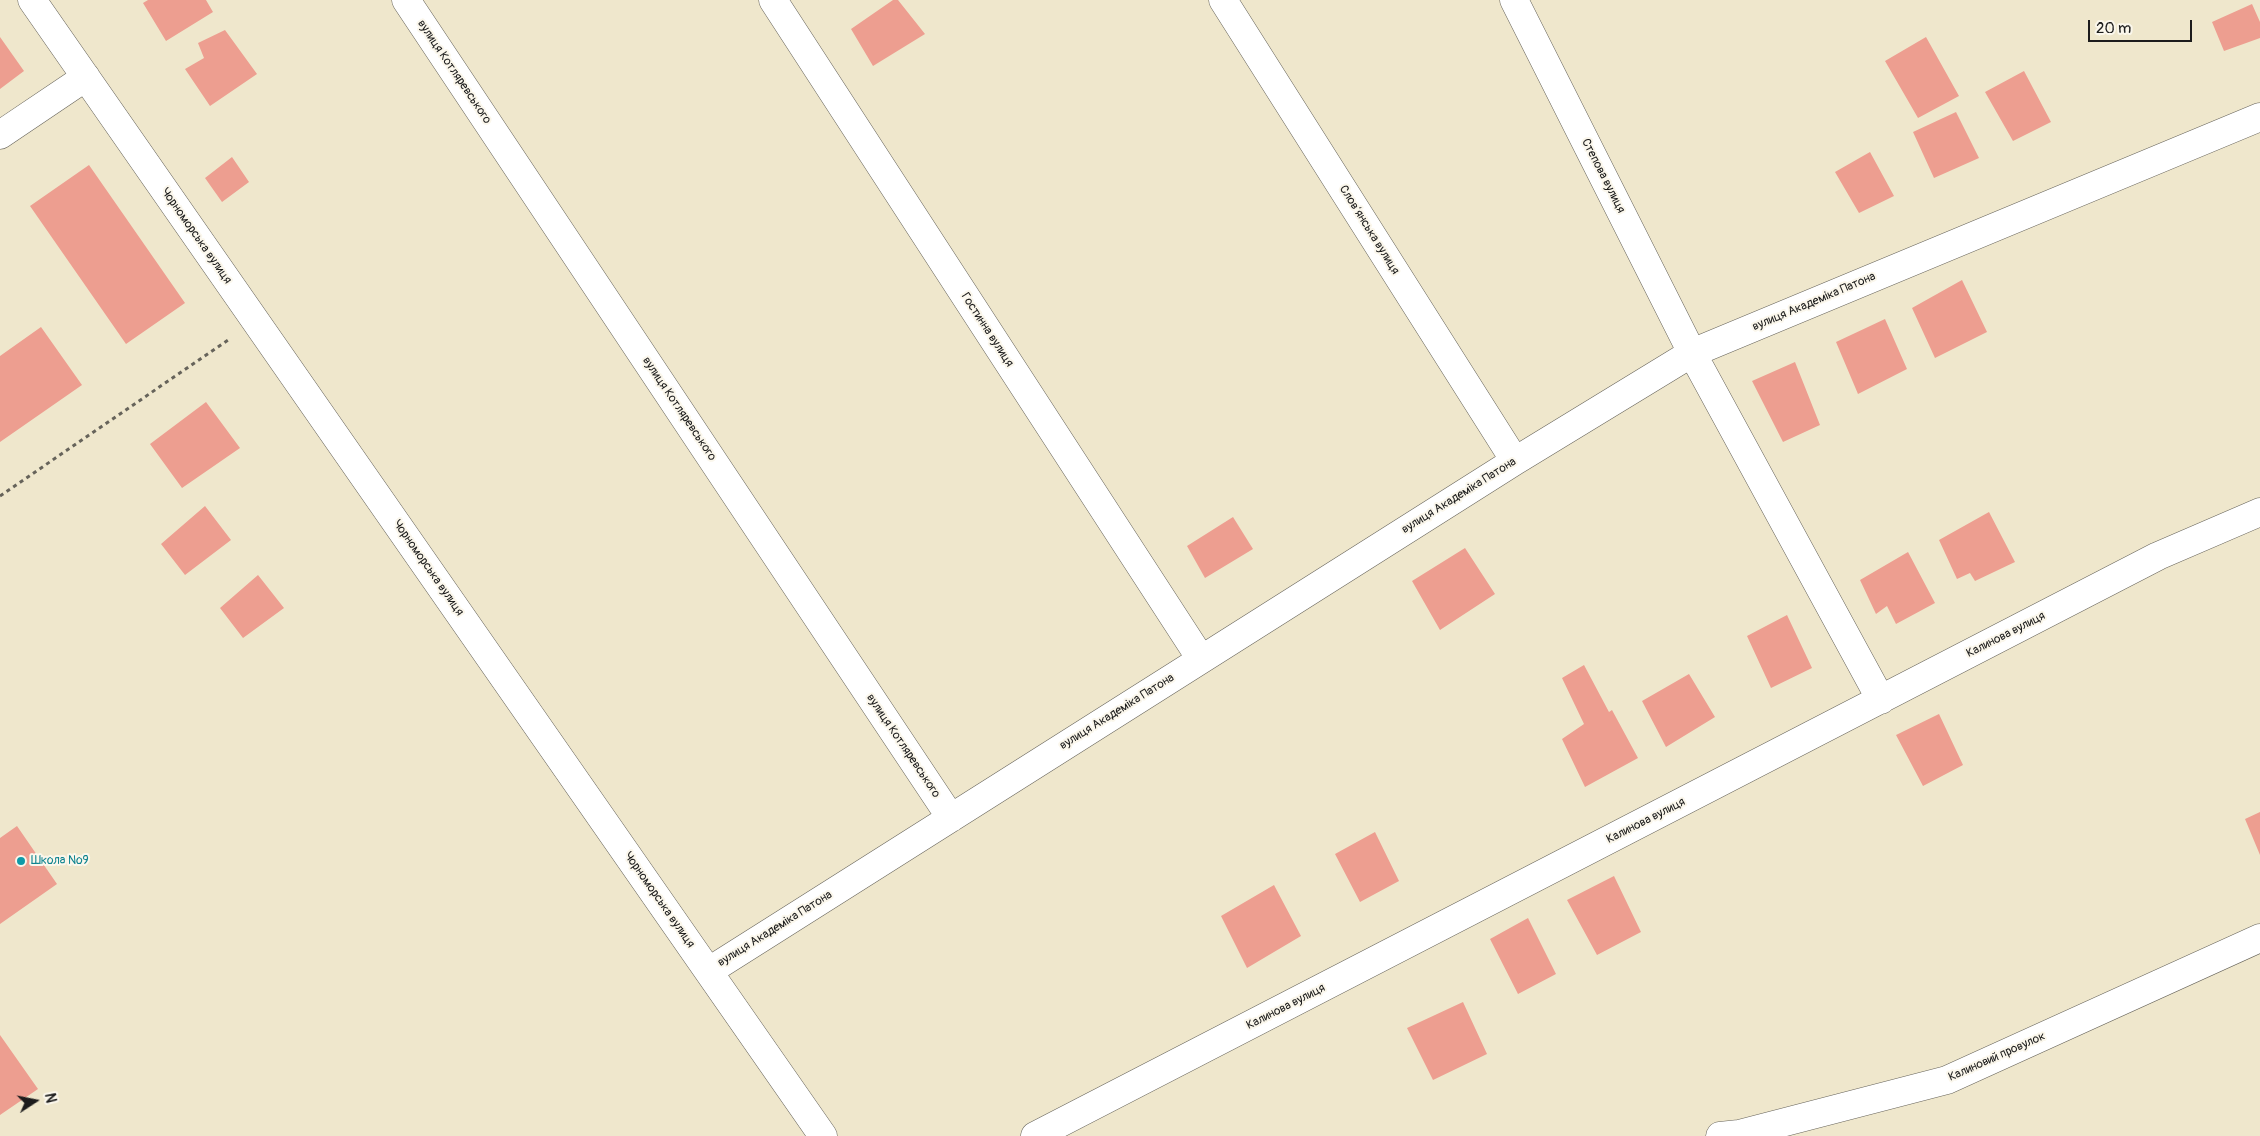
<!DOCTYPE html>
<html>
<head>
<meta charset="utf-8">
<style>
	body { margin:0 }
	#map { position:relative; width:2260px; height:1136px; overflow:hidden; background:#efe7cc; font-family:Pangolin,sans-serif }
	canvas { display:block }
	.north { position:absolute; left:10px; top:1076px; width:50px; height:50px; -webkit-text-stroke:4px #fbf7ec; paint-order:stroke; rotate:79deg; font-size:14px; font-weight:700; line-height:20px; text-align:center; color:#1c1c1c }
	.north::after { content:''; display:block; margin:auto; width:18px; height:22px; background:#1c1c1c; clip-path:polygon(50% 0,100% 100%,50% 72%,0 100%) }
	.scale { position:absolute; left:2088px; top:20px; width:104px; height:22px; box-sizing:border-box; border:2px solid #1c1c1c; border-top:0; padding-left:6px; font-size:15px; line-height:18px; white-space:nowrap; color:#1c1c1c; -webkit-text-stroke:4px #fbf7ec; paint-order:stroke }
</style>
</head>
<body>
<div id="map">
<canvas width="2260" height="1136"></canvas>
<div class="north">N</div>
<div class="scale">20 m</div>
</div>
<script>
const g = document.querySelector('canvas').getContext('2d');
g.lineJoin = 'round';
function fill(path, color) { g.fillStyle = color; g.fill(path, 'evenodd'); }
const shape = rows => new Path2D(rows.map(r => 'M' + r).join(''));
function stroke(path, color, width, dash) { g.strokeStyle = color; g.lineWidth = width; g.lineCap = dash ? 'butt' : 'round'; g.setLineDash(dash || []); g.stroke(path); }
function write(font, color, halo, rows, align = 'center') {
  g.font = font + ' Pangolin,sans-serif'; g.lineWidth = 4; g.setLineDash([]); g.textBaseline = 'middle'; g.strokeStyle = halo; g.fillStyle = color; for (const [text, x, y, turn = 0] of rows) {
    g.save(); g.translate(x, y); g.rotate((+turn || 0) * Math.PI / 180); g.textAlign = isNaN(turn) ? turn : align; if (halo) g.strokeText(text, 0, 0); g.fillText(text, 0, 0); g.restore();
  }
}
fill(shape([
	[148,0,206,0,213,12,166,41,143,3],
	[893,0,898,0,925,34,873,66,851,29],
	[2252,4,2260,22,2260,38,2224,51,2212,22],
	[225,30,257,74,210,106,185,69,204,58,198,43],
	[0,37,24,71,0,89],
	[1926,37,1959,96,1918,118,1885,61],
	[2024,71,2051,122,2013,141,1985,92],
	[1956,112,1979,158,1934,178,1913,132],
	[1870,152,1894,196,1859,213,1835,172],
	[232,157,249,182,222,202,205,178],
	[89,165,185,303,126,344,30,206],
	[1962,280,1987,332,1935,358,1912,308],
	[1885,319,1907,369,1858,394,1836,342],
	[41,327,82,385,0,442,0,356],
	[1795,362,1820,425,1783,442,1752,381],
	[206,402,240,448,182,488,150,444],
	[205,506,231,540,185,575,161,544],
	[1989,512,2015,562,1975,581,1970,573,1957,579,1939,540],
	[1233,517,1253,549,1205,578,1187,546],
	[1465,548,1495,594,1440,630,1412,581],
	[1908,552,1935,603,1896,624,1887,606,1876,614,1860,580],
	[258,575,284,608,243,638,220,608],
	[1787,615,1812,668,1771,688,1747,636],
	[1584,665,1609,712,1612,710,1638,758,1585,787,1562,739,1584,724,1562,678],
	[1689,674,1715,717,1666,747,1642,701],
	[1939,714,1963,765,1923,786,1896,735],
	[2260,812,2260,855,2245,819],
	[17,826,57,884,0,924,0,838],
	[1375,832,1399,881,1360,902,1335,854],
	[1614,876,1641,932,1597,955,1567,900],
	[1274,885,1301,936,1247,968,1221,916],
	[1528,918,1556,974,1518,994,1490,939],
	[1463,1002,1487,1054,1433,1080,1407,1028],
	[0,1035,38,1089,0,1115]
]), '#ed9e90');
const street = shape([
	[32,0,823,1136],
	[406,0,951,818],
	[773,0,1201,659],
	[1223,0,1515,461],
	[1514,0,1692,353,1881,700],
	[0,135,86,77],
	[709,971,1515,461,1692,353,2260,117],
	[1035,1136,2158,556,2260,512],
	[1720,1136,1739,1134,1947,1080,2260,938]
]);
stroke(street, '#66635a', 29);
stroke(shape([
	[0,496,231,338]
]), '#66635a', 3, [4, 4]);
stroke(street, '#fff', 28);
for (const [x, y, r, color] of [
	[21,861,5,"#0f9aa8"]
]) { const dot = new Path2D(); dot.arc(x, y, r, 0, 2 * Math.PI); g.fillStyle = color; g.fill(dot); stroke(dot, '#fbf7ec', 2); }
write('12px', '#1c1c1c', '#fbf7ec', [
	["вулиця Котляревського",454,72,56],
	["Степова вулиця",1603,176,63],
	["Словʼянська вулиця",1369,230,58],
	["Чорноморська вулиця",196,236,55],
	["вулиця Академіка Патона",1814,302,-23],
	["Гостинна вулиця",987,330,57],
	["вулиця Котляревського",679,409,56],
	["вулиця Академіка Патона",1459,496,-32],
	["Чорноморська вулиця",428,568,55],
	["Калинова вулиця",2006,635,-27],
	["вулиця Академіка Патона",1117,712,-32],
	["вулиця Котляревського",903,746,56],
	["Калинова вулиця",1646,821,-27],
	["Чорноморська вулиця",659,900,55],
	["вулиця Академіка Патона",775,929,-32],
	["Калинова вулиця",1286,1007,-27],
	["Калиновий провулок",1997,1057,-24]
]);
write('12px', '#0d838f', '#fbf7ec', [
	["Школа №9",31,861]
], 'left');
</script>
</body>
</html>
